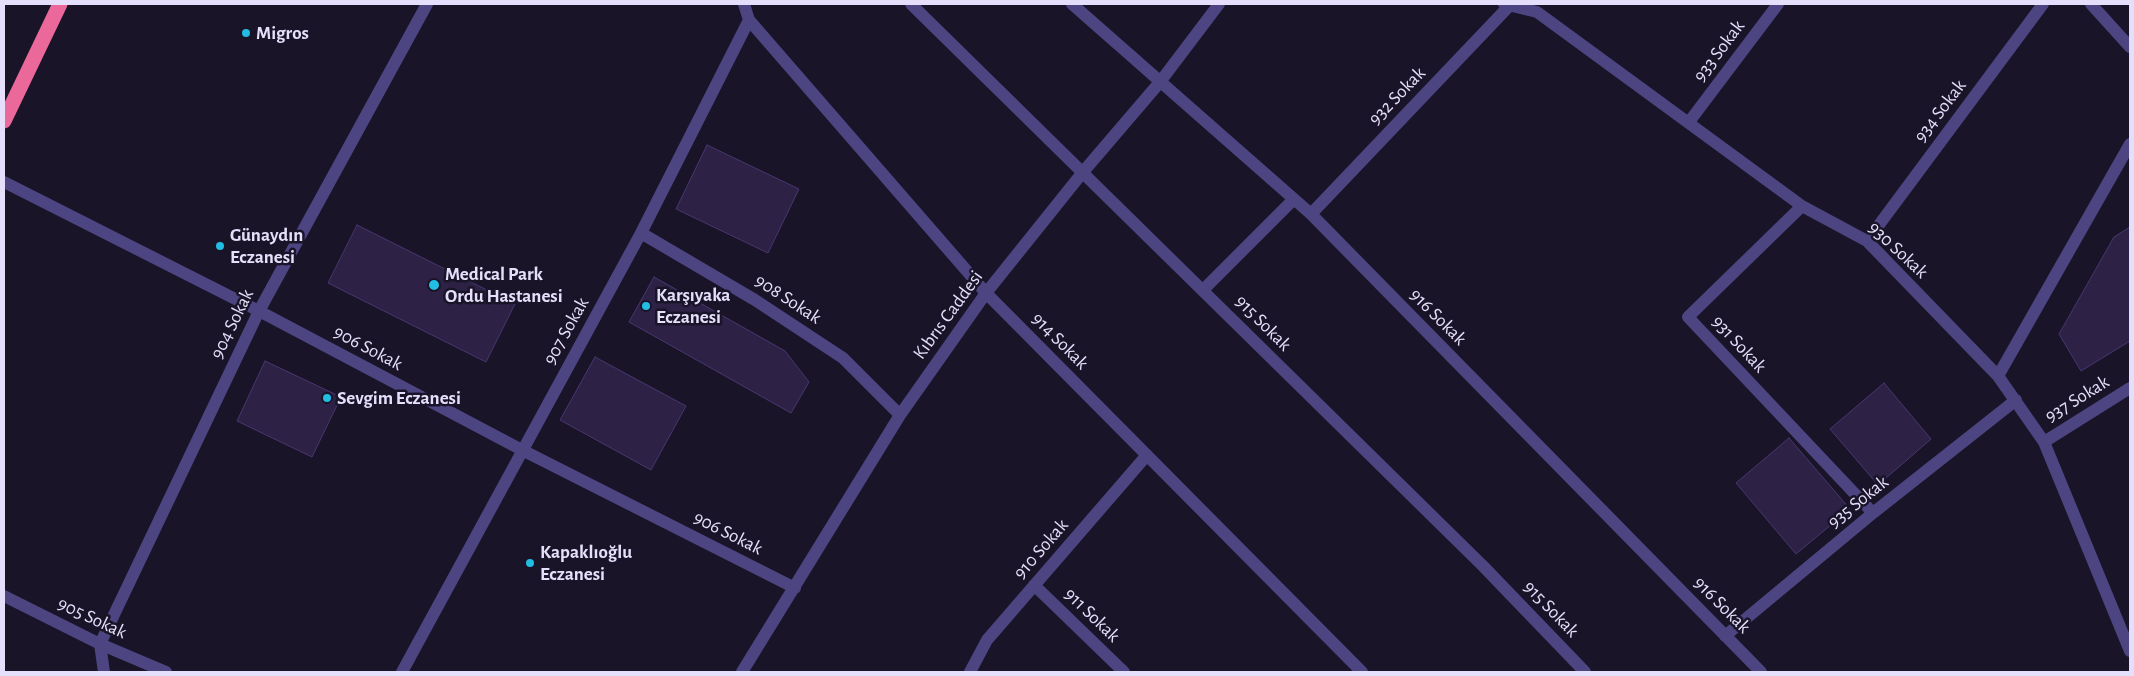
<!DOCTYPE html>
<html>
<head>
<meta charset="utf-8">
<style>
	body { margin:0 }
	#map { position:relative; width:2134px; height:676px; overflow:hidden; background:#191428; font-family:"Alegreya Sans",sans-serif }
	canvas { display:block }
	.frame { position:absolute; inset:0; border:5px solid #e5dffb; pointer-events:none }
</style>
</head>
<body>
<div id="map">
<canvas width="2134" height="676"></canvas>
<div class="frame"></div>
</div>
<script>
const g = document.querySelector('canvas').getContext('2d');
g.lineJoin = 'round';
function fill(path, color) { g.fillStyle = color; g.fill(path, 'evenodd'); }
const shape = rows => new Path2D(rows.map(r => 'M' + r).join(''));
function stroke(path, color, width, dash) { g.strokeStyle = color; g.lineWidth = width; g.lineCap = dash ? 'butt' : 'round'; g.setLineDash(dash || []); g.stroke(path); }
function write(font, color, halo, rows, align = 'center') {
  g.font = font + ' "Alegreya Sans",sans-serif'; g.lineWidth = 5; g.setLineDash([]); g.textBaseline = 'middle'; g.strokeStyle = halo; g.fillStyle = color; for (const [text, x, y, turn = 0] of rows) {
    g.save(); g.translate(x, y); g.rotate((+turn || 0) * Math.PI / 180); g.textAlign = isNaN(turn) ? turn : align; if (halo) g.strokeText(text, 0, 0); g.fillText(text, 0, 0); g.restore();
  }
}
const building = shape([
	[707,145,799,189,768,253,676,209,707,145],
	[357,225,515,304,486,362,328,283,357,225],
	[2130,227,2130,341,2081,371,2059,334,2114,237,2130,227],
	[654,277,785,351,809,382,791,413,629,322,654,277],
	[595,357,686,406,651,470,560,420,595,357],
	[265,361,341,397,312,457,237,421,265,361],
	[1884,383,1931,439,1878,485,1830,429,1884,383],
	[1789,438,1850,509,1796,554,1736,483,1789,438]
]);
fill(building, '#2d2246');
stroke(building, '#48376f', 1);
stroke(shape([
	[911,4,1483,566,1585,672],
	[1072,4,1311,214,1761,672],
	[1504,4,1537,12,1802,206,1867,241,1998,376,2044,442,2130,651],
	[2091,4,2130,47],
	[749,20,986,293,1362,672],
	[1689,122,1778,4],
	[4,182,259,311,522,450,795,588],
	[1802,206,1688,317,1873,513],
	[1311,214,1511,4],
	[641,233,755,300,843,358,900,415],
	[1867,241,2043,4],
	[1203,290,1294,199],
	[1998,376,2130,144],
	[2044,442,2130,388],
	[1034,585,1124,672],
	[4,596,100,644,166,672],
	[1725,636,1873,513,2016,400],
	[104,672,100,644,259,311,427,4],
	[402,672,641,233,749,20,744,4],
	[742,672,900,415,986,293,1083,172,1160,82,1219,4],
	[970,672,987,640,1147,455]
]), '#4d4581', 12);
stroke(shape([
	[4,121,60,4]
]), '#eb699a', 15);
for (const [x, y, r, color] of [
	[246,33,5,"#23bce2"],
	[220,246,5,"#23bce2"],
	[434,285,6,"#23bce2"],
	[646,306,5,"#23bce2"],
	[327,398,5,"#23bce2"],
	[530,563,5,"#23bce2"]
]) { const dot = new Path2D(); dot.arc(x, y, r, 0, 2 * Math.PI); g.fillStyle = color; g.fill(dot); stroke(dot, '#191428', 2); }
write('bold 19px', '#e5dffb', '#191428', [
	["Migros",256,33],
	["Günaydın",230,235],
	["Eczanesi",230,257],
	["Medical Park",445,274],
	["Ordu Hastanesi",445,296],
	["Karşıyaka",656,295],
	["Eczanesi",656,317],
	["Sevgim Eczanesi",337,398],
	["Kapaklıoğlu",540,552],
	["Eczanesi",540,574]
], 'left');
write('19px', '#e5dffb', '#191428', [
	["933 Sokak",1719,51,-53],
	["932 Sokak",1397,96,-46],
	["934 Sokak",1940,111,-53],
	["930 Sokak",1898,250,43],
	["908 Sokak",788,299,33],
	["Kıbrıs Caddesi",948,315,-54],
	["916 Sokak",1438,317,45],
	["915 Sokak",1263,323,45],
	["904 Sokak",232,324,-64],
	["907 Sokak",566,331,-61],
	["914 Sokak",1060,341,45],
	["931 Sokak",1739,344,47],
	["906 Sokak",368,348,28],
	["937 Sokak",2077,399,-32],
	["935 Sokak",1858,502,-39],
	["906 Sokak",728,533,27],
	["910 Sokak",1041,549,-49],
	["916 Sokak",1722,605,45],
	["915 Sokak",1551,609,46],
	["911 Sokak",1092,615,44],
	["905 Sokak",92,618,25]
]);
</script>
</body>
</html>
